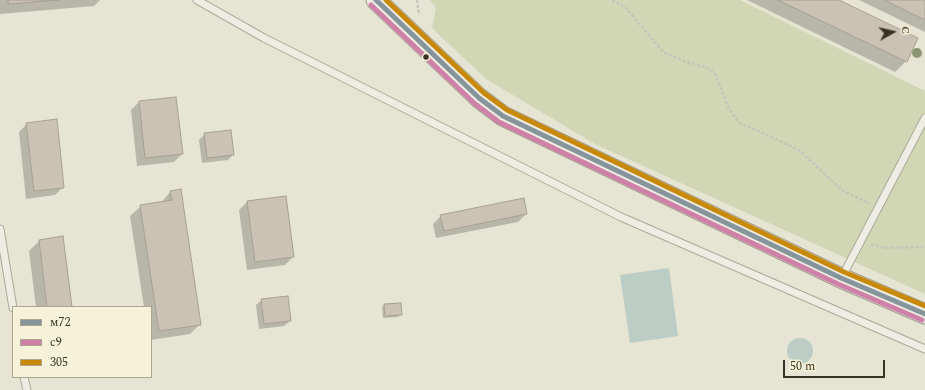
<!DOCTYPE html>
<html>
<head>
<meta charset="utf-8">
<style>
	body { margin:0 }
	#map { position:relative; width:925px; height:390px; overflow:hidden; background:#e6e4d2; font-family:Spectral,serif }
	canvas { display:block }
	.legend { position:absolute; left:12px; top:306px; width:140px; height:72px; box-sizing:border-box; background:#f5f2d9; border:1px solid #aba68f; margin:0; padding:5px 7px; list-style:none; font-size:12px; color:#3b3321 }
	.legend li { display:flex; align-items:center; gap:8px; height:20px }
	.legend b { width:20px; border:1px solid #aba68f }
	.north { position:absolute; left:873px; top:12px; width:40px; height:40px; -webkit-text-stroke:3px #f5f2d9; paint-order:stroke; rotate:82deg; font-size:11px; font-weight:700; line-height:16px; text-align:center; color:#3b3321 }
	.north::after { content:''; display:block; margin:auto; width:14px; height:18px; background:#3b3321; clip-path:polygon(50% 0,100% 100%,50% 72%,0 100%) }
	.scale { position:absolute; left:783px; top:360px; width:102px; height:18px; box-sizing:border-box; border:2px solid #3b3321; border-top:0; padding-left:5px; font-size:12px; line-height:14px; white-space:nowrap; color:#3b3321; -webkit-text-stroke:3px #f5f2d9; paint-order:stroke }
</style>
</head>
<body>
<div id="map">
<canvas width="925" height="390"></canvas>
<ul class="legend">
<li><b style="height:5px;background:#85959b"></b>м72</li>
<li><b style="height:5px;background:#ce80a6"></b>с9</li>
<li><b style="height:5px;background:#c88908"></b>305</li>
</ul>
<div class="north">С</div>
<div class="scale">50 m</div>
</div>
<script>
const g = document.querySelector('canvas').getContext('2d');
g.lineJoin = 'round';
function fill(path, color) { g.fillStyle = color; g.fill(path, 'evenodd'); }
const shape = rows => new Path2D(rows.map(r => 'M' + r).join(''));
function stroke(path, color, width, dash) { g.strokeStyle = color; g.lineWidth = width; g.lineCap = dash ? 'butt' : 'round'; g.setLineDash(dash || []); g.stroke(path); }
fill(shape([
	[430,0,740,0,925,91,925,294,595,144,486,79,432,28,436,8]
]), '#d1d7b5');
fill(shape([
	[669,268,678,336,630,343,620,275],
	'787 351a13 13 0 1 1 26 0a13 13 0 1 1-26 0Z'
]), '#bccdc5');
fill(shape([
	[0,0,100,0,94,6,0,14],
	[747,0,837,0,906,61,895,72],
	[859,0,925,0,925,32],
	[176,98,182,154,174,162,137,166,131,110,139,102],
	[27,124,63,187,55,195,26,199,19,132],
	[205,134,233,155,228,160,202,163,199,140],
	[171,191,200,324,190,334,151,340,151,307,144,307,130,216,141,206,161,203],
	[285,197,293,257,285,265,247,270,239,210,247,202],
	[526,214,518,222,436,238,433,224,441,216],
	[39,241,71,307,36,307,29,251],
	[262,300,290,321,284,326,259,329,256,305],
	[384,305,401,314,398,317,383,318,382,307]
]), '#0003');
const building = shape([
	[8,0,59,0,8,4,8,0],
	[778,0,839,0,918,38,907,62,778,0],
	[884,0,925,0,925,20,884,0],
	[176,97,183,154,145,158,139,101,176,97],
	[57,119,64,188,34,191,26,123,57,119],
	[231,130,234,155,207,158,204,133,231,130],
	[181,189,201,325,159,331,140,205,172,200,170,191,181,189],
	[286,196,294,257,255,262,247,201,286,196],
	[524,198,527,214,444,231,440,215,524,198],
	[63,236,72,307,47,307,39,240,63,236],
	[288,296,291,321,264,324,261,299,288,296],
	[401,303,402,315,385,316,384,304,401,303]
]);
fill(building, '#cac3b3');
stroke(building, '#a7a090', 1);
const service = shape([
	[197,0,264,38,621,217,925,349],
	[0,229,13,308],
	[842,277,925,118],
	[24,377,27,390]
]);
const secondary = shape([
	[376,0,479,98,503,116,841,278,925,314]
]);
stroke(service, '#aca99a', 9);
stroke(secondary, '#9b988a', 21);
stroke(shape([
	[417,0,419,15],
	[612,0,626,8,663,52,683,61,708,68,716,75,728,107,738,122,799,150,843,191,870,204],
	[871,244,885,248,925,247]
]), '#c7c5b9', 2.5, [3, 2]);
stroke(service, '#eeede3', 7);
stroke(secondary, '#eeede3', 19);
stroke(shape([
	[376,0,479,98,503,116,841,278,925,314]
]), '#85959b', 5);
stroke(shape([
	[371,5,474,103,499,122,838,284,922,320]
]), '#ce80a6', 5);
stroke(shape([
	[386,0,484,93,507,110,844,272,925,306]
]), '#c88908', 5);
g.fillStyle = '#8c9674';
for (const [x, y] of [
	[917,53]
]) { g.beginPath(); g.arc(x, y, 5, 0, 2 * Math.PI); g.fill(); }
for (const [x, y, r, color] of [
	[426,57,3.5,"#3b3321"]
]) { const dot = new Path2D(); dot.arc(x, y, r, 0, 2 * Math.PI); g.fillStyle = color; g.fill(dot); stroke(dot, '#f5f2d9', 1.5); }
</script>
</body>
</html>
